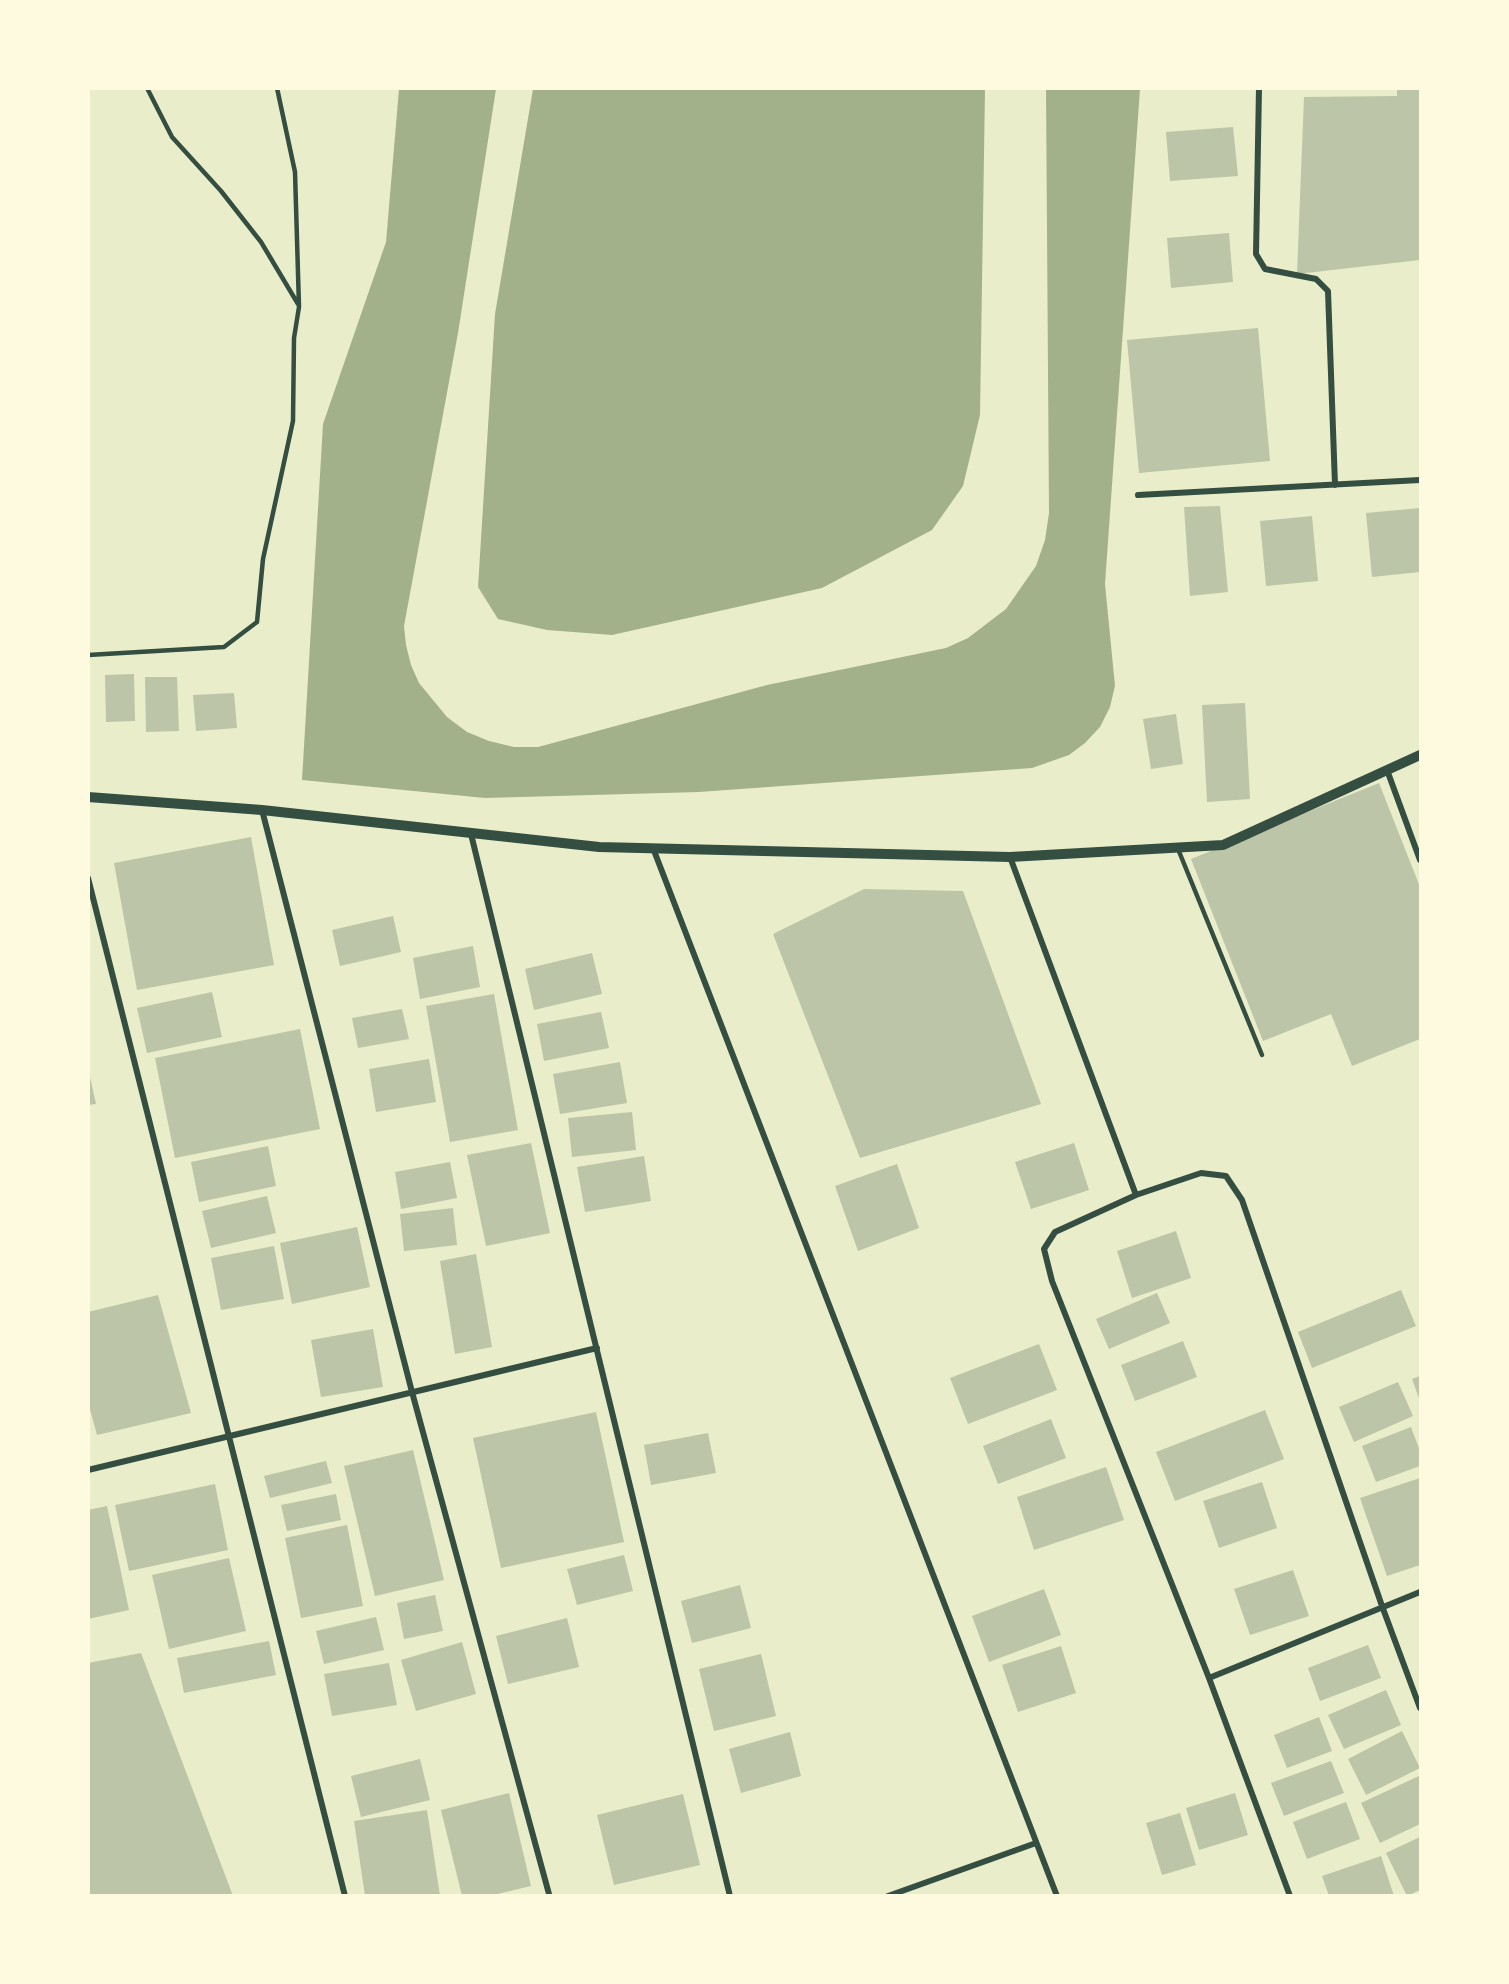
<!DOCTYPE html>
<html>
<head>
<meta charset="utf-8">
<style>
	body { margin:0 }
	#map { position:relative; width:1509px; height:1984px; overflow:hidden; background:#e9edc9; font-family:Inter,sans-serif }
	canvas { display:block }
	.frame { position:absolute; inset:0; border:90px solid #fefae0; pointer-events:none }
</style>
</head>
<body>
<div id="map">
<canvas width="1509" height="1984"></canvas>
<div class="frame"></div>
</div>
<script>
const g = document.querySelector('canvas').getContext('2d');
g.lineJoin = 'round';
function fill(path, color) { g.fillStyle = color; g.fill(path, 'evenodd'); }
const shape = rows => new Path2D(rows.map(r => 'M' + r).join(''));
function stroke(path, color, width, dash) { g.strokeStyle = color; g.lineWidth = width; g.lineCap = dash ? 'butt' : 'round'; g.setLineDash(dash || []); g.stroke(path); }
fill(shape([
	[399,89,496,89,458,333,404,626,406,645,411,665,419,683,447,717,467,732,489,741,514,747,538,747,767,685,946,648,968,638,1006,609,1036,566,1045,540,1049,513,1046,89,1140,89,1105,584,1115,686,1110,707,1100,727,1085,743,1069,755,1032,768,699,792,485,798,302,780,323,424,386,242],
	[533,89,985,89,980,415,963,486,932,530,822,588,612,635,547,630,498,619,478,587,495,314]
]), '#a3b18a');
fill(shape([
	[1397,88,1420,88,1420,260,1297,274,1304,97,1397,96],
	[1233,127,1238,176,1170,181,1166,132],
	[1229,233,1233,282,1171,288,1167,238],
	[1258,328,1270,461,1139,473,1127,340],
	[1220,506,1228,592,1190,596,1184,507],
	[1420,508,1420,572,1372,577,1366,513],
	[1312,516,1318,581,1266,586,1260,521],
	[134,674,135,721,106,722,105,675],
	[145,677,177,677,179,731,146,732],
	[234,693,237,728,196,731,193,695],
	[1245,703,1250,799,1207,802,1202,705],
	[1176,714,1183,764,1151,769,1143,719],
	[1379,783,1420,887,1420,1039,1352,1066,1331,1014,1263,1041,1191,859],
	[251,837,274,965,137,990,114,863],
	[864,889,963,891,1041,1104,860,1158,773,934],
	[393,916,401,952,340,966,332,930],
	[473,946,480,987,420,999,413,958],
	[592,953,602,994,534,1010,525,969],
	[212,992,222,1037,147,1053,137,1008],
	[494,994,518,1130,450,1142,426,1006],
	[402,1009,409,1039,358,1048,352,1018],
	[601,1012,609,1048,544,1061,537,1024],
	[300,1029,320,1129,175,1158,155,1058],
	[429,1059,436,1102,376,1112,369,1069],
	[620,1062,627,1103,560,1114,553,1074],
	[88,1068,96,1104,88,1105],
	[632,1112,636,1150,572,1157,568,1118],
	[531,1143,550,1233,486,1246,467,1155],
	[1074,1143,1089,1190,1031,1209,1015,1162],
	[268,1146,276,1186,199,1202,191,1162],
	[644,1156,651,1201,585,1212,577,1167],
	[450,1162,457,1198,401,1209,395,1172],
	[897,1164,919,1228,858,1251,835,1186],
	[267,1196,276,1233,211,1248,202,1211],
	[453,1208,457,1245,404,1251,400,1214],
	[357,1227,370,1287,292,1304,280,1243],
	[1176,1231,1191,1278,1132,1298,1117,1251],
	[274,1246,284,1299,221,1310,211,1258],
	[476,1254,492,1347,455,1354,440,1261],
	[1401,1290,1416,1326,1312,1368,1298,1332],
	[1157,1293,1170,1323,1109,1349,1096,1319],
	[158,1295,191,1413,97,1435,88,1402,88,1312],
	[373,1329,383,1387,321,1397,311,1340],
	[1183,1341,1197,1377,1135,1401,1121,1365],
	[1039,1344,1057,1390,968,1424,950,1378],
	[1420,1376,1420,1401,1412,1379],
	[1398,1382,1413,1416,1354,1442,1339,1407],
	[1265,1410,1284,1459,1175,1501,1156,1452],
	[596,1412,624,1542,501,1568,473,1438],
	[1051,1419,1066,1458,998,1484,983,1446],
	[1411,1427,1420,1451,1420,1466,1376,1482,1362,1446],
	[708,1433,716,1473,651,1485,644,1445],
	[413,1450,444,1580,375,1596,344,1466],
	[326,1461,332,1483,270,1498,264,1476],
	[1106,1467,1124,1520,1034,1550,1017,1497],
	[1420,1478,1420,1565,1387,1576,1360,1498],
	[1262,1482,1277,1528,1219,1548,1203,1501],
	[215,1484,228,1550,129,1571,115,1505],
	[336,1494,341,1520,287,1531,281,1505],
	[107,1506,129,1610,88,1619,88,1510],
	[347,1525,363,1606,301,1618,285,1538],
	[624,1555,633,1591,577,1605,567,1569],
	[229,1558,246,1631,169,1649,152,1575],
	[1293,1570,1309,1616,1250,1635,1234,1589],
	[740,1585,751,1628,692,1643,681,1601],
	[1044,1589,1061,1635,989,1662,972,1616],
	[435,1595,443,1631,404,1639,397,1603],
	[376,1617,384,1650,324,1664,316,1631],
	[567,1618,579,1667,508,1684,496,1636],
	[269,1641,276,1675,184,1693,177,1658],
	[462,1642,476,1694,416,1711,401,1660],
	[1368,1645,1381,1678,1320,1701,1308,1668],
	[1061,1646,1076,1693,1018,1712,1002,1665],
	[141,1653,233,1896,88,1896,88,1663],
	[761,1654,776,1716,714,1731,699,1669],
	[389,1663,397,1705,332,1716,324,1674],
	[1386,1690,1401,1725,1344,1749,1328,1715],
	[1319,1717,1332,1751,1287,1768,1274,1735],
	[1402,1731,1420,1768,1366,1795,1348,1759],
	[790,1732,801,1776,741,1793,729,1749],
	[420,1759,430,1800,361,1817,351,1776],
	[1331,1761,1344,1793,1284,1816,1271,1783],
	[1419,1776,1420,1824,1380,1843,1361,1803],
	[509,1793,531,1886,489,1896,462,1896,441,1810],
	[1235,1793,1248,1835,1199,1850,1186,1808],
	[683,1794,700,1865,614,1885,597,1815],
	[1346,1802,1360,1839,1307,1859,1293,1822],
	[427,1810,440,1896,365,1896,354,1821],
	[1180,1813,1196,1865,1162,1875,1146,1823],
	[1420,1837,1420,1890,1407,1896,1386,1853],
	[1381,1856,1394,1896,1329,1896,1322,1876]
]), '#bcc5a7');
stroke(shape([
	[147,88,172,137,221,191,261,242,298,304],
	[88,655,224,647,257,622,263,559,293,421,294,338,299,307,295,172,277,88],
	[1178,849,1262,1055]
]), '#344e41', 4.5);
stroke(shape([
	[1259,88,1256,254,1265,269,1316,279,1328,291,1335,485],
	[1138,495,1420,480],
	[1387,770,1420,860],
	[262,810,412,1392,549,1894],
	[471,834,730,1896],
	[653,848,1057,1896],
	[1010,857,1136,1195],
	[88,878,345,1896],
	[88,1470,597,1348],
	[1209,1678,1420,1592],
	[888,1896,1036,1843],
	[1290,1896,1209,1678,1052,1281,1044,1249,1055,1232,1136,1195,1201,1173,1226,1176,1242,1200,1382,1606,1420,1708]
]), '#344e41', 6);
stroke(shape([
	[88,797,262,810,599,847,1010,857,1223,845,1420,755]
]), '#344e41', 10);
</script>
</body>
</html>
